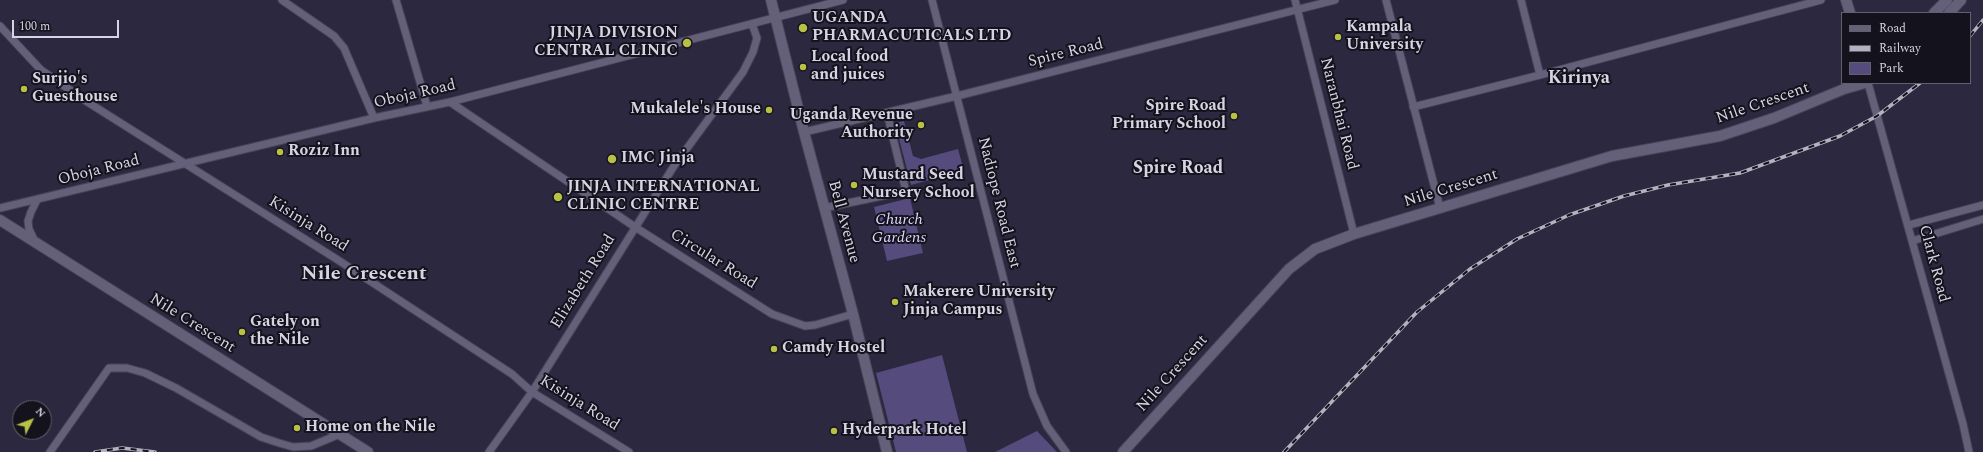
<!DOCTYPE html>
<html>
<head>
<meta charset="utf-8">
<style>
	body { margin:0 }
	#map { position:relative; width:1983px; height:452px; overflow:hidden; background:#2c283f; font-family:Spectral,serif }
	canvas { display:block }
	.legend { position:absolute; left:1841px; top:12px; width:130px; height:72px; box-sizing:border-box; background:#14131d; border:1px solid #62606c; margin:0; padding:5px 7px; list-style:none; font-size:12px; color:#d6d4e2 }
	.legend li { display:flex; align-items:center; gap:8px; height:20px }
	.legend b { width:20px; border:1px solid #62606c }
	.north { position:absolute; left:12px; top:400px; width:40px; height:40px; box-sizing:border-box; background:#14131d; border:1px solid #62606c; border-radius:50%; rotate:48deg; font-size:11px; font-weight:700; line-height:16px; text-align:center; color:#d6d4e2 }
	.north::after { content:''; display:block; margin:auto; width:14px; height:18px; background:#b9c046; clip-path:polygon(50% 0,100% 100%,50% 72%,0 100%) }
	.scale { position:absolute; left:12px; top:20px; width:107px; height:18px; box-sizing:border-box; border:2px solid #d6d4e2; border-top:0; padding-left:5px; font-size:12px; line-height:14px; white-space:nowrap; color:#d6d4e2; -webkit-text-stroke:3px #14131d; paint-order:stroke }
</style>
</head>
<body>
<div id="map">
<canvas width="1983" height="452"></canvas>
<ul class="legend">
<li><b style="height:5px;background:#646079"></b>Road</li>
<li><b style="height:5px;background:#b4b1c1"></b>Railway</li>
<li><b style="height:11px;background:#564b7d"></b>Park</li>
</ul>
<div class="north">N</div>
<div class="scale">100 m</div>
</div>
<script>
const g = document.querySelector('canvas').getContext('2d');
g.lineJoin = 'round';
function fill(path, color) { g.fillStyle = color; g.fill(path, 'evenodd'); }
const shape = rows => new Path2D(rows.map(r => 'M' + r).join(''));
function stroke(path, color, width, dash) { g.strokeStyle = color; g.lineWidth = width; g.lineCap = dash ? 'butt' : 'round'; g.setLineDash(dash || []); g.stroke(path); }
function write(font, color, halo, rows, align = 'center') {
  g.font = font + ' Spectral,serif'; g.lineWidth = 4; g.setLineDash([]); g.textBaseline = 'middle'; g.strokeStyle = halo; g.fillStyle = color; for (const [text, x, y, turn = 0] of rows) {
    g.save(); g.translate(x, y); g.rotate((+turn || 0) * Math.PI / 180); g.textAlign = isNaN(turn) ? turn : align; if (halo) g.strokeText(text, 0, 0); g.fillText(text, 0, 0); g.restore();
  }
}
fill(shape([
	[904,121,913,156,921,159,958,149,964,171,911,185,895,123],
	[910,198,923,253,887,261,874,207],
	[942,355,967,452,896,452,876,373],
	[1037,431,1057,452,995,452]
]), '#564b7d');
const street = shape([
	[282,0,334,36,344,48,374,118],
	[396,0,427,106],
	[932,0,1033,394,1047,426,1066,452],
	[1295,0,1354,234],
	[1386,0,1440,208],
	[1521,0,1540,75],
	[0,26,41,70,89,103,338,260,512,374,532,392,629,452],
	[1868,83,1963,424,1969,452],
	[450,102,635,227,772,314,805,326,815,325,853,314],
	[1413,107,1540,75,1821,0],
	[804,132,957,96,1335,0],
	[0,208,374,118,450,102,843,0],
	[824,208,901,192,904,190,905,187,887,113],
	[1909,225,1983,205],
	[1912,241,1983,219],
	[35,242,29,229,28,221,31,212,37,200],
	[50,452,109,368,127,368,145,373,176,388,261,437,279,443,293,447,311,446,340,434],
	[489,452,532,392,674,166,743,72,753,52,757,38,752,24]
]);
const secondary = shape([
	[771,0,804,132,853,314,887,452],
	[1846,0,1850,13],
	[1934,13,1947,0],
	[1949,13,1961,0],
	[0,220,368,452],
	[1123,452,1289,269,1315,249,1354,234,1612,156,1720,136,1774,118,1844,89,1865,83]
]);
stroke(street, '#474356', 9);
stroke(secondary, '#474356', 12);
stroke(street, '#646079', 7);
stroke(secondary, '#646079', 10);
const rail = shape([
	[1970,36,1983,20],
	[95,452,122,448,155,452],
	[1284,452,1417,312,1470,269,1517,239,1569,215,1624,196,1668,185,1740,173,1840,136,1877,116,1920,83]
]);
stroke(rail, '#b4b1c1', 3.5);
stroke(rail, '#14131d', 2, [6]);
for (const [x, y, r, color] of [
	[803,28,5,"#b9c046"],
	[1338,37,4,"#b9c046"],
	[687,43,5,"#b9c046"],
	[803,67,4,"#b9c046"],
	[24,89,4,"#b9c046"],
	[769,110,4,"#b9c046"],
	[1234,116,4,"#b9c046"],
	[921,125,4,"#b9c046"],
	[280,152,4,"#b9c046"],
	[612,159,5,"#b9c046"],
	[854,185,4,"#b9c046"],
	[558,197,5,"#b9c046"],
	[895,302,4,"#b9c046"],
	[242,332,4,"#b9c046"],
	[774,349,4,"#b9c046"],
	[297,428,4,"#b9c046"],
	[834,431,4,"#b9c046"]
]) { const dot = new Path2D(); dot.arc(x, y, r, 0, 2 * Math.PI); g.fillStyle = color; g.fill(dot); stroke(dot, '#14131d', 1.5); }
write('bold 16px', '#d6d4e2', '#14131d', [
	["UGANDA",812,19],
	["PHARMACUTICALS LTD",812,37],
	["Kampala",1346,28],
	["University",1346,46],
	["JINJA DIVISION",678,34,"right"],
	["CENTRAL CLINIC",678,52,"right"],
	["Local food",811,58],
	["and juices",811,76],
	["Surjio's",32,80],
	["Guesthouse",32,98],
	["Spire Road",1226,107,"right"],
	["Primary School",1226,125,"right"],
	["Mukalele's House",761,110,"right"],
	["Uganda Revenue",913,116,"right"],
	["Authority",913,134,"right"],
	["Roziz Inn",288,152],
	["IMC Jinja",621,159],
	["Mustard Seed",862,176],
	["Nursery School",862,194],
	["JINJA INTERNATIONAL",567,188],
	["CLINIC CENTRE",567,206],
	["Makerere University",903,293],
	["Jinja Campus",903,311],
	["Gately on",250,323],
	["the Nile",250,341],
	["Camdy Hostel",782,349],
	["Home on the Nile",305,428],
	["Hyderpark Hotel",842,431]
], 'left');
write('16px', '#d6d4e2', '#14131d', [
	["Spire Road",1066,54,-14],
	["Oboja Road",415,95,-13],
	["Nile Crescent",1763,104,-19],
	["Naranbhai Road",1338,114,76],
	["Oboja Road",99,171,-14],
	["Nile Crescent",1451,189,-17],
	["Nadiope Road East",998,203,76],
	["Bell Avenue",843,222,75],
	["Kisinja Road",308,225,32],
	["Circular Road",713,260,32],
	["Clark Road",1933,264,75],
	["Elizabeth Road",584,282,-58],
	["Nile Crescent",192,324,32],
	["Nile Crescent",1173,374,-48],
	["Kisinja Road",579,404,32]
]);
write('italic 16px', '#ded8ff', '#14131d', [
	["Church",899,221],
	["Gardens",899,239]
]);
write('bold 18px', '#d6d4e2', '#14131d', [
	["Kirinya",1579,79],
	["Spire Road",1178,169]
]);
write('bold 20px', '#d6d4e2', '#14131d', [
	["Nile Crescent",364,275]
]);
</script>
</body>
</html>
